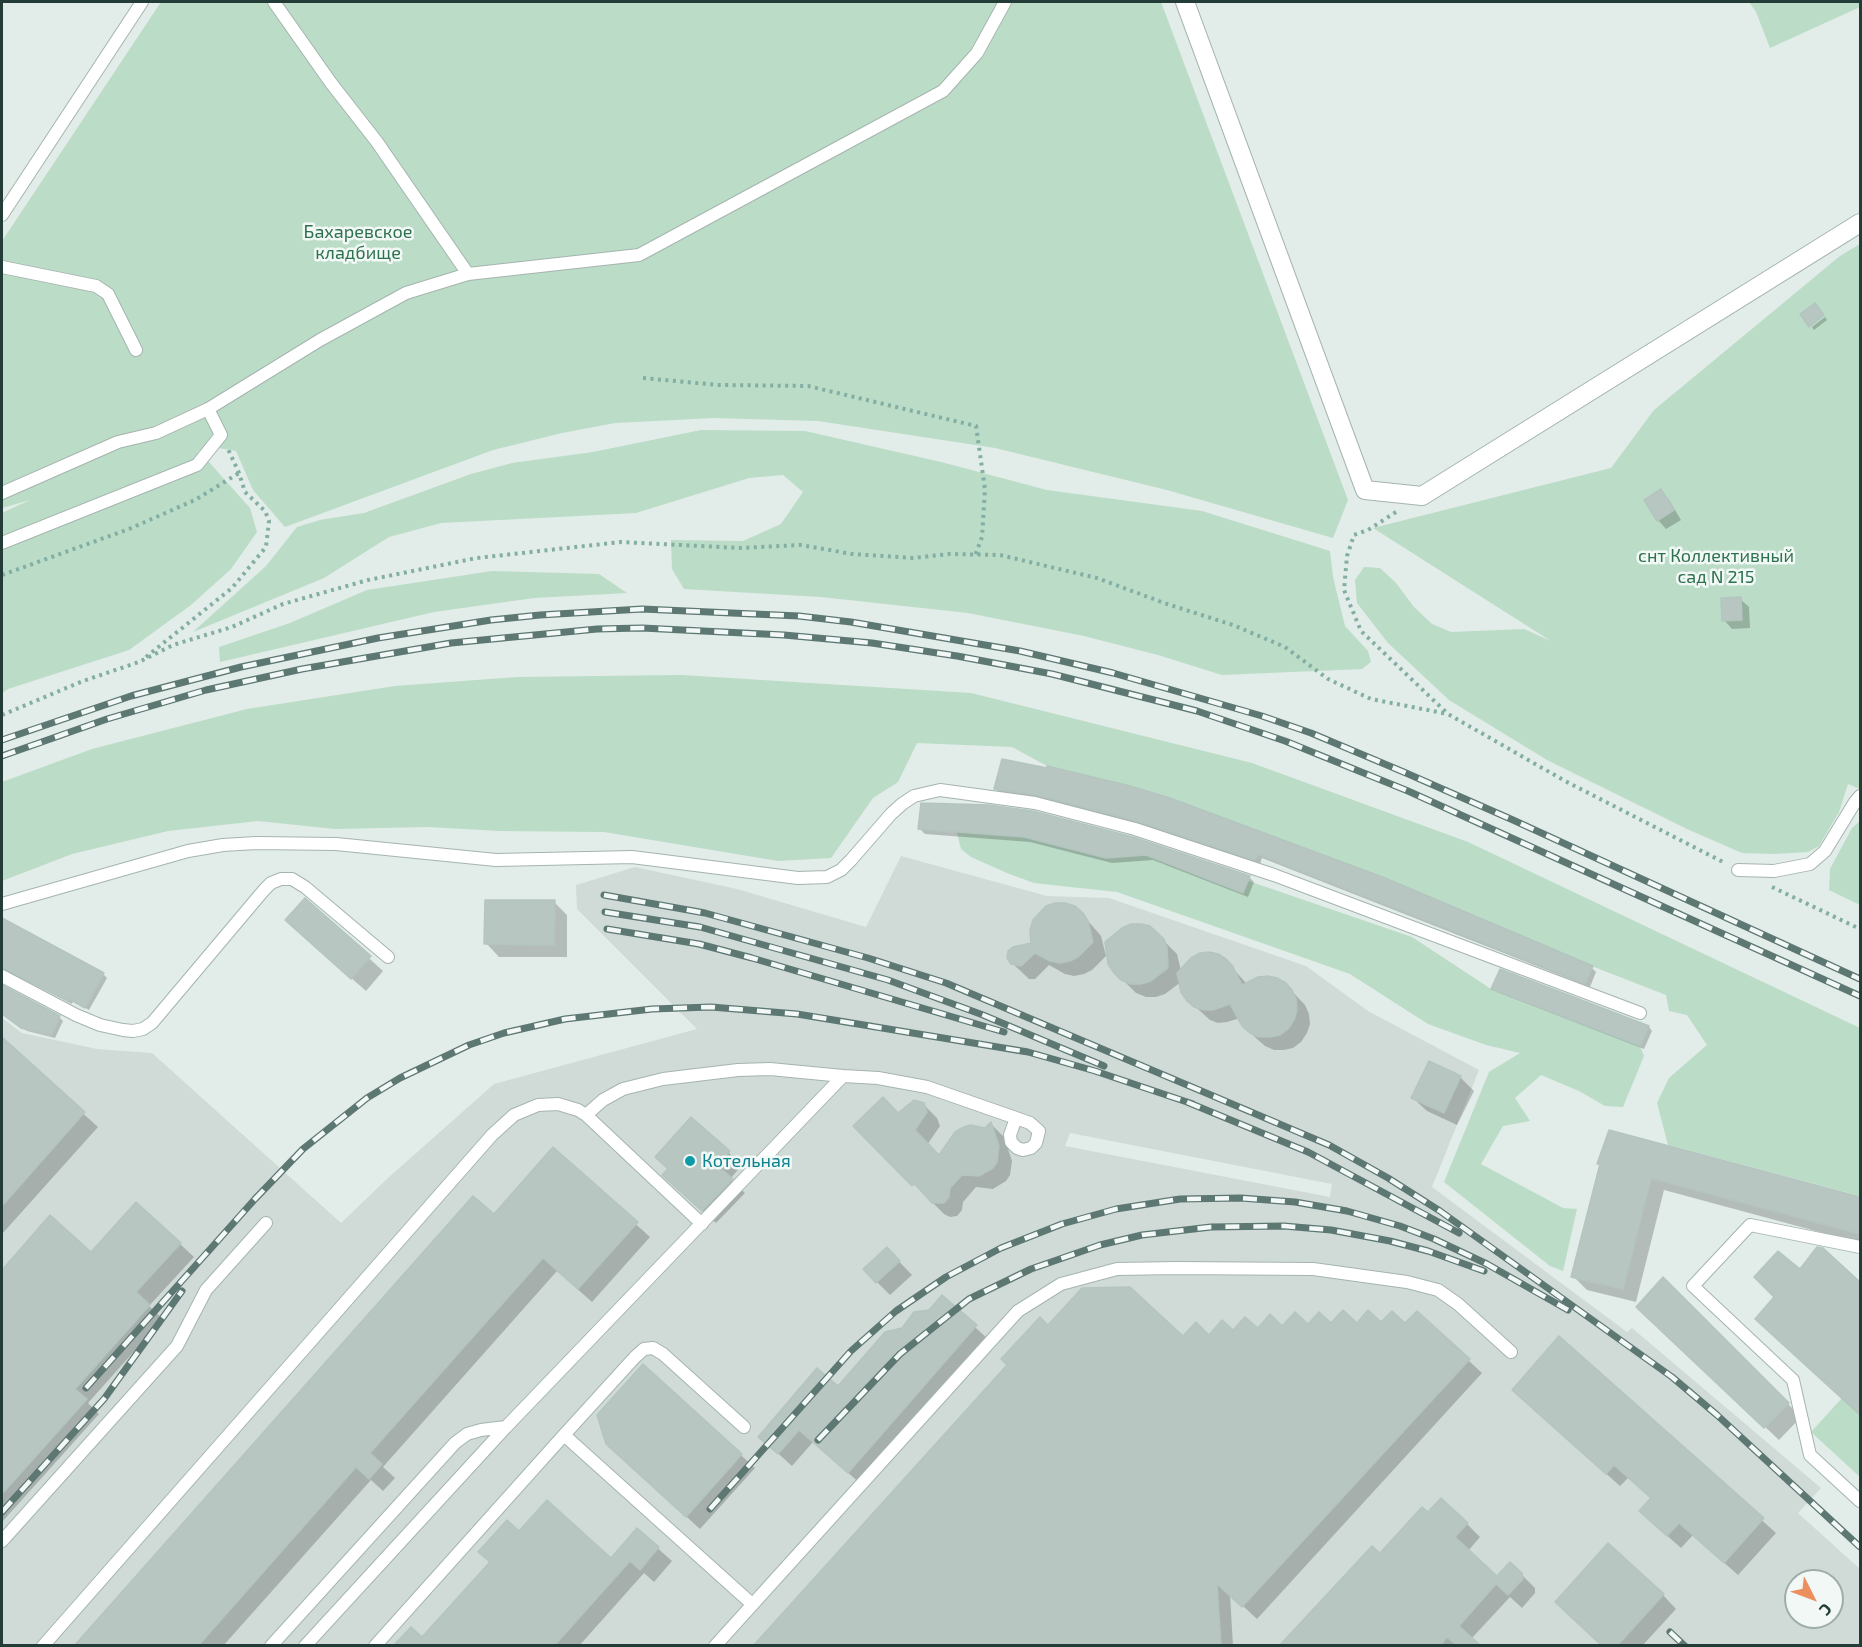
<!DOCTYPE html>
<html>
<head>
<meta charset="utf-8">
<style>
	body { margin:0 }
	#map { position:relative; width:1862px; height:1647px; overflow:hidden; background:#e2ece8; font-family:"Exo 2",sans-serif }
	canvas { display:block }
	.frame { position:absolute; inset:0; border:3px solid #233c37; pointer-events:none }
	.north { position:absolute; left:1784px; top:1569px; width:60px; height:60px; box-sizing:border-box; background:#f2f8f6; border:2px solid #9fadaa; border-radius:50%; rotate:132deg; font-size:16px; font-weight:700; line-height:24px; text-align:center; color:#233c37 }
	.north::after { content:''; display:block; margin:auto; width:21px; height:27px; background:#ec8f5f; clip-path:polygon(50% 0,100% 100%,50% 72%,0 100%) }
</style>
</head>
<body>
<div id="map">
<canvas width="1862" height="1647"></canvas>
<div class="frame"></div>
<div class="north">С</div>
</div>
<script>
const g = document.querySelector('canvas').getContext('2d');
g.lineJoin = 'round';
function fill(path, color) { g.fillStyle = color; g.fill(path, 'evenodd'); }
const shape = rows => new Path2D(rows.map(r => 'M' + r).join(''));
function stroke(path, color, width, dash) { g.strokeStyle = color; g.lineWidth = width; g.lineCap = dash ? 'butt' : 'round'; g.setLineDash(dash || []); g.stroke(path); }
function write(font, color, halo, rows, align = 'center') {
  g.font = font + ' "Exo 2",sans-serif'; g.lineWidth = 5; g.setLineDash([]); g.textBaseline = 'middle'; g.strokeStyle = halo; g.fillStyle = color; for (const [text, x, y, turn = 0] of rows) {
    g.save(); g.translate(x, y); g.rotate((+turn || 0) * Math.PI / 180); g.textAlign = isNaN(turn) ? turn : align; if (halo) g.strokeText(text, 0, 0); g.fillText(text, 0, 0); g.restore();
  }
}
fill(shape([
	[901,856,1047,896,1109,898,1306,966,1368,1011,1479,1070,1432,1187,1627,1332,1632,1328,1821,1488,1798,1513,1860,1569,1860,1645,2,1645,2,1018,22,1033,97,1049,152,1053,341,1223,388,1178,494,1084,697,1029,577,909,576,885,635,867,737,889,866,927],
	[1070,1133,1332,1184,1330,1197,1065,1146],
	[1796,1581,1832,1581,1832,1617,1796,1617]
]), '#d0dbd7');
fill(shape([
	[161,2,1161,2,1348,500,1333,538,1167,490,995,448,818,421,714,418,615,423,562,433,493,450,285,527,253,490,236,451,212,447,196,452,200,452,250,508,257,532,231,569,191,605,129,650,8,689,2,693,2,513,30,500,2,508,2,241],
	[1749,2,1860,2,1860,7,1770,48,1756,12],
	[1860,244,1860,789,1848,784,1839,812,1819,846,1808,852,1775,854,1742,853,1687,829,1547,760,1449,700,1388,643,1357,603,1355,580,1364,567,1380,568,1396,583,1414,607,1432,624,1451,632,1524,629,1551,641,1373,528,1611,468,1654,410,1840,256],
	[701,430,805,431,941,462,1047,490,1202,511,1330,551,1333,577,1345,626,1368,651,1371,662,1362,669,1222,675,1158,655,1084,636,968,613,821,597,684,589,672,569,671,540,743,541,781,524,803,492,783,475,749,478,636,513,441,523,389,537,324,578,193,632,266,566,297,527,320,520,364,513,471,474,512,463,593,452],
	[492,571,599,574,627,593,534,598,434,612,220,662,219,647,290,623,367,590],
	[682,675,971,693,1252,763,1468,842,1860,1028,1860,1196,1668,1145,1657,1103,1669,1078,1707,1045,1687,1015,1669,1011,1666,995,1130,786,1047,766,1012,747,917,743,898,782,873,798,831,858,778,861,604,832,500,831,428,827,335,829,258,821,168,831,72,854,2,881,2,782,92,749,247,709,395,686,517,677],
	[1860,821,1860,905,1829,890,1830,869,1852,828],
	[955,825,1123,838,1412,937,1491,989,1640,1046,1644,1056,1623,1107,1605,1106,1579,1091,1541,1075,1515,1098,1530,1121,1503,1126,1481,1164,1563,1208,1577,1209,1563,1271,1550,1266,1444,1182,1489,1072,1520,1053,1486,1045,1428,1024,1350,974,1117,892,1034,883,1007,873,971,857,961,849],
	[1842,1398,1860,1415,1860,1477,1811,1432]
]), '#bbdcc7');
fill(shape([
	[1825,317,1827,320,1814,330,1812,327],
	[1660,491,1669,500,1681,520,1666,529,1658,520],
	[1740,599,1749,607,1750,628,1732,629,1724,620],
	[1003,761,1592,968,1596,972,1590,987,1262,858,1260,864,1143,825,1043,799,1000,793,996,789],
	[922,804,1249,877,1254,882,1248,897,1153,860,1112,863,1030,842,925,834,920,829],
	[305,900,383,971,366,991,300,933],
	[554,902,567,915,567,957,499,957,486,943],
	[1082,914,1101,936,1106,956,1092,970,1084,974,1074,976,1065,974,1049,965,1035,979,1029,979,1010,961,1033,944],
	[6,922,103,974,107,978,89,1010,73,1001,72,1004,11,972,6,971,2,974,2,930],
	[1163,940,1177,954,1181,971,1225,960,1247,984,1285,984,1305,1005,1309,1014,1310,1024,1307,1033,1301,1042,1293,1048,1284,1050,1274,1050,1265,1046,1257,1039,1243,1025,1240,1018,1227,1022,1218,1023,1210,1020,1188,1000,1181,982,1165,994,1156,997,1146,997,1136,993,1115,972],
	[1500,971,1649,1027,1652,1031,1644,1049,1497,992,1493,988],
	[2,987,59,1017,63,1021,55,1038,27,1031,2,1014],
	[2,1045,7,1045,98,1127,2,1234],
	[1460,1077,1474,1091,1457,1125,1427,1111,1413,1098],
	[923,1104,937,1118,940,1126,927,1145,939,1157,986,1129,991,1124,1004,1137,1012,1161,1010,1175,1006,1181,993,1189,976,1187,963,1202,962,1210,957,1216,950,1217,944,1214,856,1126,898,1115],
	[692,1119,742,1165,730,1179,745,1193,716,1223,677,1188],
	[1610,1131,1860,1197,1860,1243,1664,1190,1636,1302,1587,1290,1573,1276,1601,1165,1599,1163],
	[553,1149,650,1237,592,1302,557,1271,383,1467,395,1478,383,1491,371,1480,223,1646,76,1646,494,1216],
	[50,1217,91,1254,180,1244,194,1257,149,1306,163,1319,88,1403,99,1414,2,1522,2,1272],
	[887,1249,912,1275,890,1295,877,1282],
	[1822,1249,1860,1284,1860,1413,1757,1319],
	[1663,1279,1801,1417,1779,1440,1651,1320],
	[942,1297,989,1340,862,1485,813,1442,792,1466,760,1437,838,1388,902,1329,930,1312],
	[1382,1324,1406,1325,1468,1360,1482,1373,1257,1619,1230,1594,1233,1646,755,1646,1048,1327,1183,1338,1308,1326],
	[1560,1338,1776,1533,1738,1575,1693,1535,1681,1548,1654,1524,1653,1498,1629,1477,1620,1486,1527,1403],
	[643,1366,755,1468,700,1529,607,1444],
	[1428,1514,1467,1524,1480,1537,1468,1551,1497,1578,1521,1574,1535,1588,1535,1593,1522,1608,1510,1597,1471,1639,1478,1646,1281,1646,1335,1586,1337,1587,1380,1555],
	[637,1530,672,1561,654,1582,644,1573,579,1646,400,1646,422,1639,519,1533,611,1560],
	[1663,1595,1676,1609,1642,1646,1603,1646]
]), '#0003');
const building = shape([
	[1815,303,1824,315,1809,327,1800,314,1815,303],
	[1661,489,1674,510,1657,521,1644,500,1661,489],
	[1741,597,1742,620,1722,621,1721,598,1741,597],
	[1002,759,1047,768,1047,766,1130,786,1170,798,1385,878,1593,966,1585,983,1258,854,1255,860,1137,821,1037,795,994,789,1002,759],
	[921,803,989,805,1033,811,1133,837,1250,876,1243,893,1146,855,1106,858,1024,837,918,829,921,803],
	[305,898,371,956,351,979,285,920,305,898],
	[485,900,555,900,554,945,484,944,485,900],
	[1055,903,1065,903,1075,906,1083,913,1088,921,1093,942,1078,957,1070,961,1060,963,1050,961,1035,953,1021,966,1011,964,1007,958,1008,951,1013,947,1031,943,1030,930,1033,920,1046,906,1055,903],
	[2,918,104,973,85,1008,69,999,68,1001,2,968,2,918],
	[1131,924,1141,924,1150,926,1164,939,1167,948,1168,968,1151,981,1141,984,1131,984,1121,980,1114,973,1108,964,1105,942,1122,928,1131,924],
	[1209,952,1218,954,1226,959,1232,965,1242,985,1258,977,1268,976,1277,978,1286,983,1292,990,1296,999,1297,1010,1294,1020,1288,1029,1280,1035,1270,1037,1259,1037,1250,1033,1242,1026,1230,1004,1213,1010,1204,1010,1194,1007,1187,1001,1181,992,1177,973,1191,958,1200,953,1209,952],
	[1500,969,1592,1004,1649,1026,1640,1046,1491,989,1500,969],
	[2,985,60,1016,51,1035,21,1028,2,1014,2,985],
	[2,1037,85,1112,2,1206,2,1037],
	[1429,1061,1461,1076,1444,1113,1411,1098,1429,1061],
	[883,1097,898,1113,914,1100,924,1103,927,1112,915,1130,939,1155,955,1132,962,1128,970,1125,985,1128,991,1122,999,1146,997,1162,993,1168,979,1176,962,1175,950,1188,949,1197,944,1203,932,1203,915,1184,912,1186,853,1126,883,1097],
	[691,1117,730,1151,717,1165,733,1179,702,1211,662,1175,668,1169,655,1157,691,1117],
	[1609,1130,1860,1197,1860,1234,1651,1178,1623,1289,1571,1277,1600,1164,1597,1164,1609,1130],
	[553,1147,638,1222,578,1289,543,1258,370,1453,382,1464,369,1479,356,1467,198,1646,74,1646,473,1196,494,1214,553,1147],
	[136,1202,181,1243,136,1292,150,1305,75,1389,87,1399,2,1494,2,1270,50,1215,91,1252,136,1202],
	[887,1247,900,1261,876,1283,863,1269,887,1247],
	[1817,1247,1823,1248,1860,1282,1860,1415,1755,1319,1774,1297,1754,1277,1778,1251,1800,1269,1817,1247],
	[1663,1277,1789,1403,1764,1428,1636,1307,1663,1277],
	[1130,1287,1183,1336,1196,1322,1209,1335,1222,1320,1233,1330,1245,1317,1258,1328,1270,1314,1282,1326,1295,1312,1308,1324,1319,1312,1331,1323,1343,1310,1357,1323,1368,1310,1381,1322,1392,1311,1405,1323,1417,1311,1470,1359,1242,1607,1217,1584,1221,1646,753,1646,1007,1365,1001,1359,1040,1317,1048,1325,1082,1288,1130,1287],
	[942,1295,977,1325,848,1473,799,1430,778,1454,758,1437,817,1368,838,1386,885,1332,902,1328,914,1312,929,1310,942,1295],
	[1559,1336,1764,1518,1724,1563,1679,1523,1667,1536,1639,1511,1651,1498,1614,1465,1606,1474,1512,1390,1559,1336],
	[643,1364,742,1454,686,1517,606,1444,597,1415,643,1364],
	[1441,1498,1468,1523,1455,1537,1497,1576,1510,1562,1522,1573,1523,1579,1508,1595,1496,1584,1459,1626,1481,1646,1457,1646,1447,1637,1440,1646,1279,1646,1372,1546,1380,1553,1422,1507,1428,1512,1441,1498],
	[547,1500,611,1558,637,1528,659,1547,640,1570,630,1561,554,1646,393,1646,411,1627,422,1637,490,1562,478,1552,507,1520,519,1531,547,1500],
	[1608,1543,1664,1594,1617,1646,1602,1646,1555,1602,1608,1543]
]);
fill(building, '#b7c6c1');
stroke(building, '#b4c5c0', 1.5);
const lane = shape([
	[274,2,331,83,377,142,468,274],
	[2,215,142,2],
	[2,267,96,286,108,294,136,350],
	[2,493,118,442,156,433,208,409,320,340,406,293,468,274,639,255,943,91,977,53,1005,2],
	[2,543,197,465,221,435,208,409],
	[1738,870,1774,871,1810,864,1825,851,1855,802,1860,796],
	[2,904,188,851,223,845,256,843,336,844,496,860,632,857,798,878,827,877,841,870,851,860,891,814,902,804,914,796,940,790,1035,803,1135,829,1274,875,1640,1013],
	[2,976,76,1015,100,1025,123,1030,133,1031,143,1029,152,1023,264,890,271,883,281,879,292,879,305,887,388,957],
	[586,1115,603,1100,623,1089,663,1079,738,1070,770,1069,843,1076],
	[1860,1247,1750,1225,1693,1286,1793,1380,1810,1455,1860,1501],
	[744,1427,663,1354,653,1348,644,1349,635,1357,564,1435,752,1604],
	[2,1541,177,1346,206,1290,266,1223],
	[43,1646,492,1135,514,1115,538,1105,558,1104,578,1110,586,1115,702,1224],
	[271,1646,455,1443,467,1434,481,1430,506,1427,843,1076,878,1078,927,1087,1016,1118,1030,1123,1039,1131,1036,1143,1031,1148,1023,1150,1017,1148,1011,1142,1010,1135,1016,1118],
	[305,1646,506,1427],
	[375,1646,564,1435],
	[715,1646,1018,1311,1061,1284,1117,1269,1175,1268,1313,1269,1407,1282,1438,1290,1458,1304,1511,1352]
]);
const street = shape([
	[1185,2,1365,490,1422,496,1860,223]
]);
stroke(lane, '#a5b4af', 14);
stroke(street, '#a5b4af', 20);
stroke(shape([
	[643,378,718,385,808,386,976,426,985,489,982,537,975,556],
	[1396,512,1368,530,1354,535,1347,556,1344,590,1361,631,1448,714,1565,781,1725,863],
	[2,575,129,529,195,500,239,473],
	[146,657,232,588,266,547,269,521,265,511,245,492,239,473,228,449],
	[2,715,83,681,139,662,173,645,232,627,283,604,368,580,477,558,621,542,739,548,801,545,852,554,913,558,949,554,1000,555,1097,578,1167,604,1233,625,1285,647,1328,679,1371,699,1448,714],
	[1772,887,1860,929]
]), '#83aea4', 4, [3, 4.5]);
stroke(lane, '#fff', 12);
stroke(street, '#fff', 18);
const rail = shape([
	[2,740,131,696,241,667,378,638,491,620,540,615,642,609,799,616,851,622,1020,651,1113,673,1262,716,1311,733,1406,773,1513,820,1860,979],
	[2,756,107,719,206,690,302,669,451,643,597,629,642,628,784,635,872,643,957,656,1052,674,1197,711,1285,741,1408,791,1860,996],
	[604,895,705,913,868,958,946,983,1329,1145,1388,1178,1440,1211,1672,1377,1717,1415,1860,1547],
	[605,912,700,927,888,980,983,1015,1104,1066],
	[607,929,699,944,752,958,1004,1032],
	[1187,1102,1308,1152,1459,1233],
	[86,1388,255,1199,303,1149,367,1098,400,1078,469,1045,504,1033,565,1019,652,1009,711,1007,797,1014,1028,1052,1095,1071,1193,1104],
	[818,1440,900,1354,969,1299,1031,1269,1100,1245,1142,1235,1211,1227,1284,1226,1331,1230,1390,1241,1428,1251,1484,1271],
	[710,1509,851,1351,896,1311,946,1277,1001,1248,1062,1224,1116,1209,1180,1199,1241,1198,1295,1202,1347,1211,1400,1226,1434,1239,1487,1264,1568,1310],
	[2,1512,104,1399,182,1291],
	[1670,1632,1685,1646]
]);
stroke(rail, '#5d7773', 7);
stroke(rail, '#f2f8f6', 4.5, [14]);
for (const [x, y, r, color] of [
	[690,1161,6,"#0f9aa8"]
]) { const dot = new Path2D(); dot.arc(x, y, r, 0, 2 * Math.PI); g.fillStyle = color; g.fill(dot); stroke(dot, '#f2f8f6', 2); }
write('18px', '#2e714e', '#f2f8f6', [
	["Бахаревское",358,232],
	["кладбище",358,253],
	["снт Коллективный",1716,556],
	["сад N 215",1716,577]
]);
write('18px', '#0d838f', '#f2f8f6', [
	["Котельная",702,1161]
], 'left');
</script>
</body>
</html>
